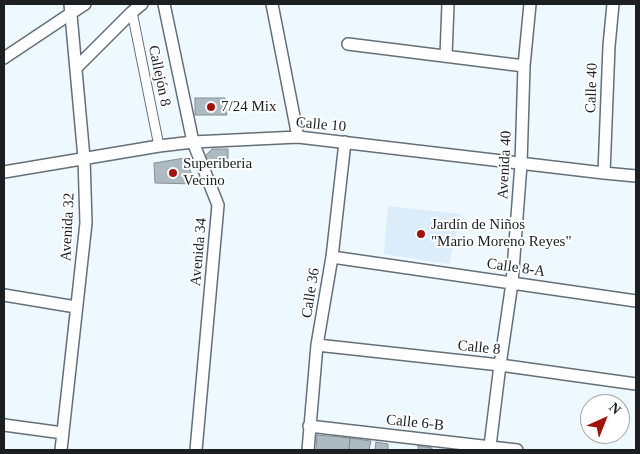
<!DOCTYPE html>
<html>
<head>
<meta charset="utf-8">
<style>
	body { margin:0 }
	#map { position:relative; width:640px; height:454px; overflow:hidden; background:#eef8ff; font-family:"Times New Roman",serif }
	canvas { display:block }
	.frame { position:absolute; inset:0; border:5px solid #1b1f22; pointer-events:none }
	.north { position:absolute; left:580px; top:394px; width:50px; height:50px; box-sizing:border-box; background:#fff; border:1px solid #a4a5a7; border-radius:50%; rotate:44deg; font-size:14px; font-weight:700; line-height:20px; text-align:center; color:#1b1f22 }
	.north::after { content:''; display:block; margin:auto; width:18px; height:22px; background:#a5100a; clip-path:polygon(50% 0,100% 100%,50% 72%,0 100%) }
</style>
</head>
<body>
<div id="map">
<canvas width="640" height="454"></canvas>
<div class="frame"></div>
<div class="north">N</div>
</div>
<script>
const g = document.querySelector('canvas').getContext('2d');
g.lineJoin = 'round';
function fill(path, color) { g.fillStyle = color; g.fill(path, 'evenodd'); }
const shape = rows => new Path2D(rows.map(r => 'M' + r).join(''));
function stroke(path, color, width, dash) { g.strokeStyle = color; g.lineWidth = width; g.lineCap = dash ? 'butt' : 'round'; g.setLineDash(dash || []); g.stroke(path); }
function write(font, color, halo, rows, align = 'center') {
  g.font = font + ' "Times New Roman",serif'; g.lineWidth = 4; g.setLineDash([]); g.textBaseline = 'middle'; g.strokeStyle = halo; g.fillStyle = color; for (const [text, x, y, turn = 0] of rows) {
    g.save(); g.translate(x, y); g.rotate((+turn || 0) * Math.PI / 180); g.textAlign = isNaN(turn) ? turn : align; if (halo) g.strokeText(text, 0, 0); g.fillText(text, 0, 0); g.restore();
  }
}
fill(shape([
	[388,206,461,214,449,264,384,254]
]), '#dbedfb');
const building = shape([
	[195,98,225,98,227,115,195,115,195,98],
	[212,149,228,149,228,169,210,169,205,156,212,149],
	[185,158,196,184,155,183,154,163,185,158],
	[317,435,350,438,349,450,316,450,317,435],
	[350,438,371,441,369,450,349,450,350,438],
	[376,442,388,444,388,450,375,450,376,442],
	[418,446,432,448,432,450,418,450,418,446]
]);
fill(building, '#aebac2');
stroke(building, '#838e96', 1);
const pedestrian = shape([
	[132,12,159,146]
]);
const minor = shape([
	[164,4,193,142,218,205,196,450],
	[272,4,298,137],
	[348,44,524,66],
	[446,56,448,4],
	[4,58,85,4],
	[76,68,132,12,142,4],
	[4,172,159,146,193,142,298,137,604,173,636,176],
	[604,173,609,46,613,4],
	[332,257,636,301],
	[4,295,76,307],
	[317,345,500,365,636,384],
	[4,425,63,433],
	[309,426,517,450],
	[490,446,500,365,512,283,521,164,524,66,530,4],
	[61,450,86,223,84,158,70,4],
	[308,450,317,345,332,257,345,142]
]);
stroke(pedestrian, '#656f77', 11);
stroke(minor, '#656f77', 14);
stroke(pedestrian, '#fff', 9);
stroke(minor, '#fff', 11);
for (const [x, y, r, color] of [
	[211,107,5,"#a5100a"],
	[173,173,5,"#a5100a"],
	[421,234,5,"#a5100a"]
]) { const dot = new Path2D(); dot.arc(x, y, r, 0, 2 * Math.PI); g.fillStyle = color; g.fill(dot); stroke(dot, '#fff', 2); }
write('15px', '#1b1f22', '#fff', [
	["Callejón 8",159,76,78],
	["Calle 40",592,88,-88],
	["Calle 10",321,125,5],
	["Avenida 40",505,165,-87],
	["Avenida 32",68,227,-87],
	["Avenida 34",199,252,-85],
	["Calle 8-A",516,268,8],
	["Calle 36",311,293,-81],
	["Calle 8",479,348,6],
	["Calle 6-B",415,423,6]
]);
write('15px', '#1b1f22', '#fff', [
	["7/24 Mix",221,107],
	["Superiberia",183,164],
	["Vecino",183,181],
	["Jardín de Niños",431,225],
	["\"Mario Moreno Reyes\"",431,242]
], 'left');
</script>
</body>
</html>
